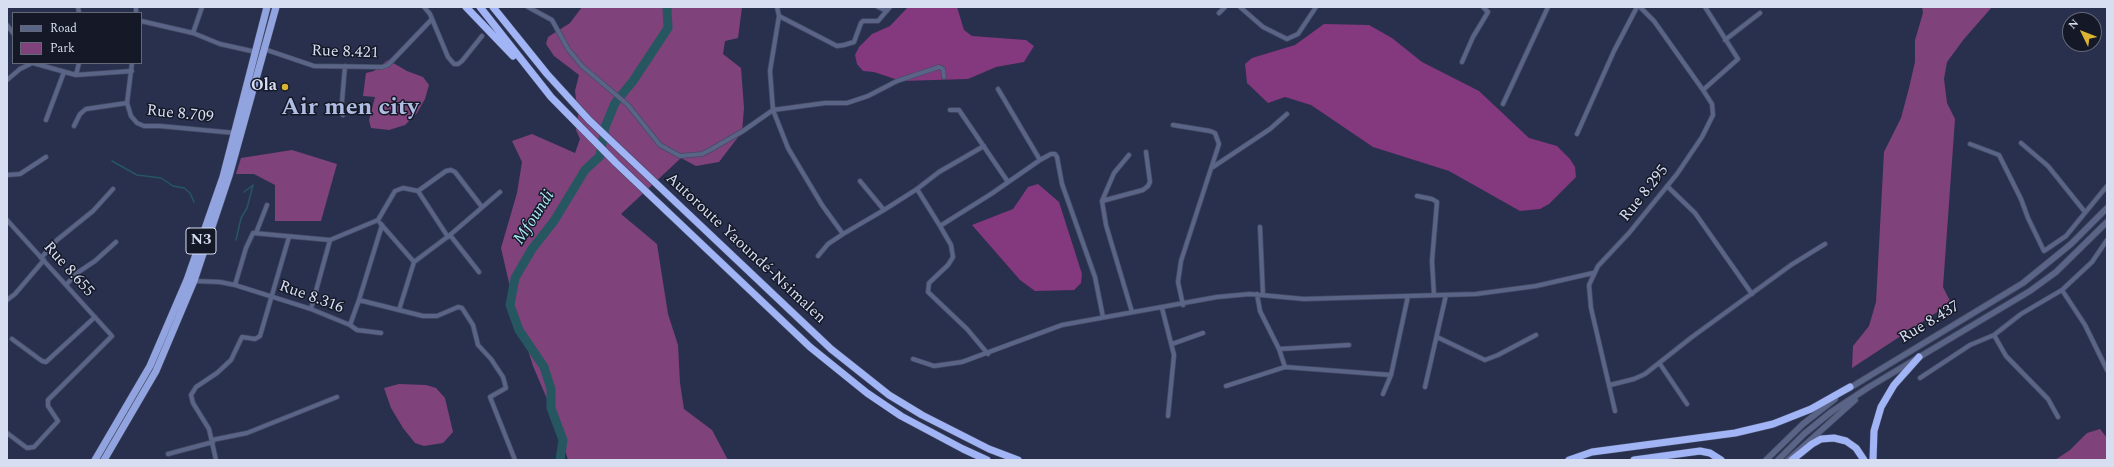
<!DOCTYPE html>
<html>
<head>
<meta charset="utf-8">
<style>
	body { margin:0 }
	#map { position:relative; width:2114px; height:467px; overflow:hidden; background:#28304e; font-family:Spectral,serif }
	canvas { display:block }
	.frame { position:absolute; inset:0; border:8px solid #d7def1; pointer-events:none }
	.legend { position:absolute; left:12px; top:12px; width:130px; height:52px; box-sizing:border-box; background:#151927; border:1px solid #636878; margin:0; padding:5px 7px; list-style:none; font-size:12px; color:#d7def1 }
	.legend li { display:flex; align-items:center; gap:8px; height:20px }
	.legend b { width:20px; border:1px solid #636878 }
	.north { position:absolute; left:2062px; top:12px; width:40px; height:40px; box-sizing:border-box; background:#151927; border:1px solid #636878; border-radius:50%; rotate:313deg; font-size:11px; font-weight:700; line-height:16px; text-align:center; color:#d7def1 }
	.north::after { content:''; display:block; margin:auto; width:14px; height:18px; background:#dab333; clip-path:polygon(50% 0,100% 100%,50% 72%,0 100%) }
</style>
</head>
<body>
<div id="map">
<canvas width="2114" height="467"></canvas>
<div class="frame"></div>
<ul class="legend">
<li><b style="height:5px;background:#5a6486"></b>Road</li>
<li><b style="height:11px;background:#80427a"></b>Park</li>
</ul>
<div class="north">N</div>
</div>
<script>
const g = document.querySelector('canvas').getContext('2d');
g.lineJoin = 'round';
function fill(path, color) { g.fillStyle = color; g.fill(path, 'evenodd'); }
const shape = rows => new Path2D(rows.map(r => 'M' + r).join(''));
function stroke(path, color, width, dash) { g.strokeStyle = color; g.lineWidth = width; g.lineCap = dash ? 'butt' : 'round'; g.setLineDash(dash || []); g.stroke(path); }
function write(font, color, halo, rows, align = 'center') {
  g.font = font + ' Spectral,serif'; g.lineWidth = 3; g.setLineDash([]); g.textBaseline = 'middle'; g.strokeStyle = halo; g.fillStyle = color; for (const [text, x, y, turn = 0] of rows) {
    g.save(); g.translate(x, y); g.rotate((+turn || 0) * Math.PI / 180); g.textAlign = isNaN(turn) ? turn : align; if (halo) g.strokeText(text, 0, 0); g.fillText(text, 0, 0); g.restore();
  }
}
fill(shape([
	[582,7,742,7,738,38,725,41,723,54,741,68,744,108,742,132,719,162,696,166,681,158,621,214,657,244,668,314,678,345,680,383,684,409,712,430,728,460,568,460,556,420,533,366,515,309,501,248,517,193,522,162,512,141,532,134,575,153,580,139,576,130,578,115,575,91,579,75,554,56,546,44,548,37,570,23],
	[1922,7,1992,7,1964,39,1947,62,1944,79,1947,103,1955,119,1943,287,1951,303,1852,368,1853,346,1869,326,1876,302,1884,152,1901,118,1909,88,1915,62,1915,40,1923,13],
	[388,60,407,71,423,77,429,85,425,99,417,113,405,125,389,130,371,128,369,120,375,97,363,96,366,73,374,71],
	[292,150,337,164,321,221,275,221,275,185,254,174,236,174,241,158],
	[399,384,426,385,436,388,445,398,453,432,443,443,424,446,415,443,403,428,391,408,384,388],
	[2100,429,2107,438,2107,460,2055,460,2070,450,2087,433]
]), '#80427a');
fill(shape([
	[908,7,957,7,964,30,972,36,1026,40,1034,46,1024,62,996,67,968,79,901,81,874,72,863,71,857,64,855,55,859,47,872,34,890,26],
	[1324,24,1369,25,1392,38,1422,62,1479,91,1529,138,1557,146,1570,159,1575,167,1576,177,1549,204,1540,209,1520,211,1449,171,1373,147,1311,105,1285,97,1268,103,1247,83,1245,64,1252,58,1295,45],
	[1038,184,1059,202,1082,274,1081,283,1074,290,1035,291,1020,280,972,225,1013,209,1028,187]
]), '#84387d');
stroke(shape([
	[112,161,137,175,161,178,173,186,184,188,190,193,194,202],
	[244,192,252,186],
	[236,240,241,218,247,208,253,185]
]), '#265760', 1.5);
stroke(shape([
	[560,460,563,440,551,408,551,389,544,367,519,330,510,305,515,278,532,249,554,221,585,170,600,156,605,127,615,103,633,81,668,28,667,7]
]), '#265760', 9);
const minor = shape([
	[78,7,79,13],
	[136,7,136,13],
	[424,7,430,14,448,57,454,64,458,64,462,61,482,36],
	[528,7,552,20,568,49,582,66,628,105,660,145,680,156,702,154,710,150,743,131,773,110,788,148,822,205,843,234],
	[777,7,779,16,770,71,773,110,825,103,847,103,868,96,897,81,939,67,943,69,944,77],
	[878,7,887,11],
	[1240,7,1263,27,1287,39,1298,34,1316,7],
	[1219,13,1225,7],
	[779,16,837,46,844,45,854,42,861,23,863,21,878,21,890,7],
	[141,21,193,33,220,44,256,52],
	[7,25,13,33],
	[193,33,202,7],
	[1725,40,1760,13],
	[264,49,314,66,382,67,388,65,432,19],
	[1462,62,1473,37,1488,12,1483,7],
	[33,63,76,75,132,71],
	[132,63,127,103,131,116,137,123,144,126,160,126,235,133],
	[76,75,79,63],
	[7,80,20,69,32,63],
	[1703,90,1738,59,1705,7],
	[1503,104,1548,7],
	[950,110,959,110,1008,182],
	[343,115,341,113,345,66],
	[46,120,64,72],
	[1173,125,1210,131,1215,133,1219,144,1181,261,1178,282,1183,305],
	[74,126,80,114,86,109,127,103],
	[1577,134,1614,51,1637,7],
	[2021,143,2048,166,2085,212],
	[1970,144,1999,155,2021,199,2028,218,2044,251,2066,236,2107,186],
	[1129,155,1114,173,1102,201,1106,225,1132,312],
	[1040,160,1051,154,1055,154,1057,157,1062,184,1095,277,1103,317],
	[1213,167,1270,129,1287,114],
	[7,175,20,174,46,157],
	[860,181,884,210,917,189,940,226,991,194,1040,160,998,89],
	[1667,186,1695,213,1752,294],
	[917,189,939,172,984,146],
	[418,191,448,237],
	[1417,196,1432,199,1437,202,1432,261,1434,295],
	[1102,201,1143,190,1148,186,1150,182,1146,152],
	[7,220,112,336,48,400,48,406,58,421,34,447,27,448,7,433],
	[380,223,414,262],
	[940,226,951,245,953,257,948,265,929,283,928,292,967,329,988,354],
	[1260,227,1263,295],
	[256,233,267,205],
	[450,235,479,272],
	[818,256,828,244,843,234,884,210],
	[41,258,57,240,93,211,113,189],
	[194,281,220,282,235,285,311,309,350,325,359,300,423,316,437,316,458,307,462,308,473,325,478,345,491,359,503,377,506,388,490,397,515,460],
	[66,285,77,273,95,261,116,242],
	[235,285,246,248,253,233,330,240,378,220,395,191,403,188,418,191,446,171,451,170,455,172,482,207],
	[2062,290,2085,325,2107,370],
	[1257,294,1260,311,1279,349,1285,367],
	[7,300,15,294,44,260],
	[359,300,382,225],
	[1162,308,1174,355,1168,416],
	[311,309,330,240],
	[399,310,414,262,450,235,500,192],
	[350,325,357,330,381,333],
	[1994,335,2006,356,2048,399,2058,417],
	[1437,337,1485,360,1498,355,1536,335],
	[12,339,42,361,46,362,95,317],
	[1172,344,1203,333],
	[1279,349,1349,345],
	[913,359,934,366,962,362,1062,325,1217,297,1250,294,1304,299,1476,294,1536,286,1593,273],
	[1660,364,1687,404],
	[1920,378,1970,345,1994,335,2021,314,2062,290,2092,262,2107,240],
	[1610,385,1634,379,1645,374,1692,337,1791,265,1825,244],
	[1226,386,1285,367,1391,375],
	[1425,387,1446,295],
	[1383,394,1391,375,1408,296],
	[1615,411,1591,308,1589,285,1598,266,1629,233,1677,174,1702,137,1713,115,1712,104,1703,90,1654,21,1640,7],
	[212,440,247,433,337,397],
	[168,454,213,442],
	[216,460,209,429,193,403,191,395,196,387,217,373,231,360,242,337,255,339,260,336,289,237]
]);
const secondary = shape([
	[1848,389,2023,283,2071,244,2107,208],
	[1766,460,1803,424,1835,399],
	[1778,460,1804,434,1831,412,1869,387,2030,291,2056,272,2107,222],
	[1788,460,1855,400]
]);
const trunk = shape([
	[95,460,150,366,187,280,223,177,267,7],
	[104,460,156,371,194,281,229,176,276,7]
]);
const motorway = shape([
	[466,7,513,56],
	[480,7,551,97,616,163,810,347,867,393,901,416,963,449,987,460],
	[493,7,547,74,589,120,831,349,889,395,922,415,989,449,1018,460],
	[1569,460,1592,452,1735,433,1773,424,1811,409,1850,387],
	[1634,460,1700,451,1710,453,1721,460],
	[1792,460,1812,444,1821,439,1834,438,1846,441,1856,448,1864,460],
	[1873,460,1874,431,1881,407,1894,385,1919,357]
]);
stroke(minor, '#444b64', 5.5);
stroke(secondary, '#444b64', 7);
stroke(trunk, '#444b64', 8);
stroke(motorway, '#444b64', 8);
stroke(minor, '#5a6486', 4);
stroke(secondary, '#5a6486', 5.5);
stroke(trunk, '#92a4e0', 7);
stroke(motorway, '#a0b4f6', 7);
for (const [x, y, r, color] of [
	[285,87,4,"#dab333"]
]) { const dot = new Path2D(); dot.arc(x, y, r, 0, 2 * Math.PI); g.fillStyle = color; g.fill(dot); stroke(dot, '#151927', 1.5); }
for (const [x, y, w] of [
	[201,241,30]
]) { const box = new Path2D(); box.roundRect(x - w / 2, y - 13, w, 26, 3); g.fillStyle = '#151927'; g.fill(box); stroke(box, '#d7def1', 1); }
write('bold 15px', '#d7def1', null, [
	["N3",201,241]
]);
write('16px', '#d7def1', '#151927', [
	["Rue 8.421",345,53,2],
	["Rue 8.709",180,115,6],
	["Rue 8.295",1645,194,-51],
	["Autoroute Yaoundé-Nsimalen",745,249,43],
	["Rue 8.655",68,270,48],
	["Rue 8.316",311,298,20],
	["Rue 8.437",1930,323,-31]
]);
write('bold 16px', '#d7def1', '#151927', [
	["Ola",277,87]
], 'right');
write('italic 17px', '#a8e8f4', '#151927', [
	["Mfoundi",535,218,-57]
]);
write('bold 24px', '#b0bde2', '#151927', [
	["Air men city",350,109]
]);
</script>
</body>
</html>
